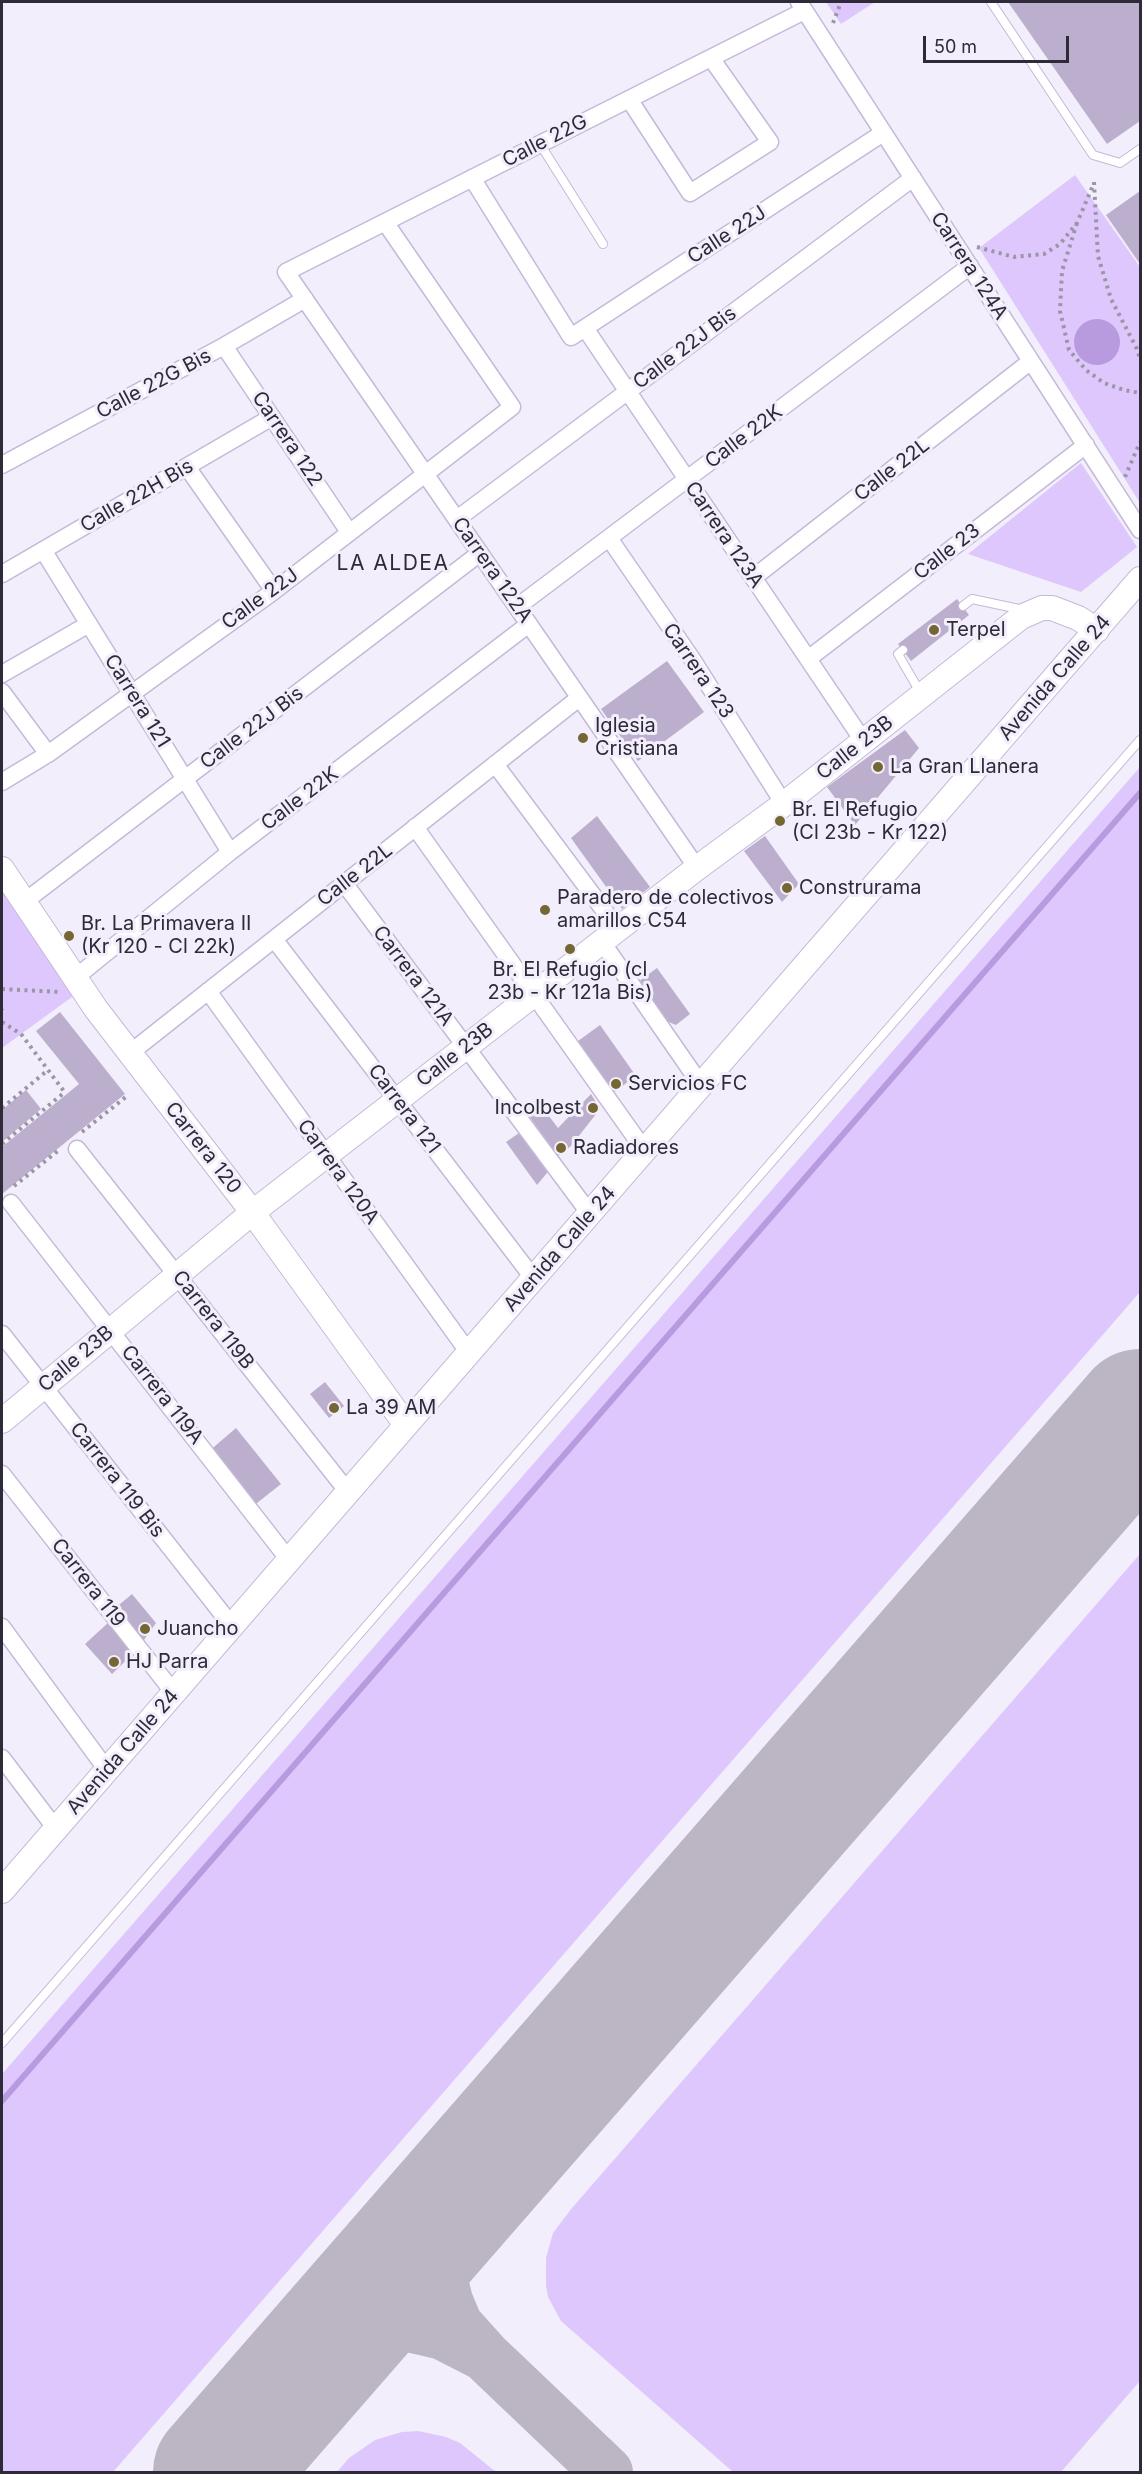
<!DOCTYPE html>
<html>
<head>
<meta charset="utf-8">
<style>
	body { margin:0 }
	#map { position:relative; width:1142px; height:2474px; overflow:hidden; background:#f3eefb; font-family:Inter,sans-serif }
	canvas { display:block }
	.frame { position:absolute; inset:0; border:3px solid #2f2a37; pointer-events:none }
	.scale { position:absolute; left:923px; top:36px; width:146px; height:27px; box-sizing:border-box; border:3px solid #2f2a37; border-top:0; padding-left:8px; font-size:18px; line-height:21px; white-space:nowrap; color:#2f2a37; -webkit-text-stroke:4px #f3eefb; paint-order:stroke }
</style>
</head>
<body>
<div id="map">
<canvas width="1142" height="2474"></canvas>
<div class="frame"></div>
<div class="scale">50 m</div>
</div>
<script>
const g = document.querySelector('canvas').getContext('2d');
g.lineJoin = 'round';
function fill(path, color) { g.fillStyle = color; g.fill(path, 'evenodd'); }
const shape = rows => new Path2D(rows.map(r => 'M' + r).join(''));
function stroke(path, color, width, dash) { g.strokeStyle = color; g.lineWidth = width; g.lineCap = dash ? 'butt' : 'round'; g.setLineDash(dash || []); g.stroke(path); }
function write(font, color, halo, rows, align = 'center') {
  g.font = font + ' Inter,sans-serif'; g.lineWidth = 6; g.setLineDash([]); g.textBaseline = 'middle'; g.strokeStyle = halo; g.fillStyle = color; for (const [text, x, y, turn = 0] of rows) {
    g.save(); g.translate(x, y); g.rotate((+turn || 0) * Math.PI / 180); g.textAlign = isNaN(turn) ? turn : align; if (halo) g.strokeText(text, 0, 0); g.fillText(text, 0, 0); g.restore();
  }
}
fill(shape([
	[826,2,875,2,841,24],
	[1075,175,1140,267,1140,503,979,248],
	[1081,463,1137,547,1081,592,968,554],
	[1140,767,1140,1292,113,2472,2,2472,2,2074],
	[2,889,76,994,2,1048],
	[1140,1554,1140,2381,1061,2472,733,2472,561,2321,548,2297,546,2286,546,2258,553,2233,572,2208],
	[418,2431,446,2437,460,2443,496,2472,337,2472,349,2458,375,2440,402,2432]
]), '#dec7fd');
fill(shape([
	'1074 342a23 23 0 1 1 46 0a23 23 0 1 1-46 0Z'
]), '#b79bde');
stroke(shape([
	[2,2101,1140,793]
]), '#b79bde', 6);
stroke(shape([
	[459,2195,442,2228,439,2259,441,2276,447,2301,457,2325,484,2355],
	[315,2361,358,2332,408,2326,443,2334,484,2355,607,2472]
]), '#bcb6c4', 52);
stroke(shape([
	[218,2472,1140,1414]
]), '#bcb6c4', 130);
fill(shape([
	[1008,2,1140,2,1140,121,1107,144],
	[1140,191,1140,264,1106,215],
	[957,599,969,615,911,661,898,644],
	[667,661,704,712,638,761,601,709],
	[905,730,919,748,855,825,827,787],
	[597,816,650,887,622,909,571,838],
	[765,836,799,884,782,902,744,851],
	[657,968,690,1014,676,1025,666,1021,638,982],
	[60,1012,125,1094,2,1194,2,1147,79,1084,36,1031],
	[600,1025,636,1076,610,1095,574,1044],
	[26,1090,41,1109,2,1142,2,1110],
	[591,1094,600,1109,571,1146,558,1156,524,1109,536,1099,558,1128],
	[525,1129,552,1167,537,1185,506,1142],
	[325,1382,344,1406,329,1418,310,1394],
	[236,1428,281,1484,252,1507,208,1452],
	[132,1594,156,1623,141,1644,113,1610],
	[109,1622,136,1651,112,1674,85,1644]
]), '#bbafcd');
const lane = shape([
	[991,2,1093,155,1120,163,1140,149],
	[540,144,603,244],
	[963,606,972,599,1024,610],
	[903,650,898,654,920,692],
	[2,2043,1140,740]
]);
const street = shape([
	[799,2,1140,530],
	[629,99,690,193,770,142,711,58],
	[472,178,571,337,883,133],
	[585,328,864,742],
	[224,346,349,532],
	[2,465,224,346,305,299],
	[187,467,274,591],
	[457,519,913,178],
	[609,538,692,659,784,804],
	[43,550,230,852],
	[2,574,272,417],
	[753,578,1031,361],
	[517,607,970,266],
	[808,659,1086,445],
	[2,674,89,624],
	[2,692,48,754],
	[495,764,618,929],
	[2,782,48,754,274,591,512,407,385,222],
	[415,827,645,1151],
	[697,868,286,272,804,11],
	[344,883,590,1214],
	[24,902,480,553],
	[274,939,534,1279],
	[602,942,701,1085],
	[75,978,230,852,529,624],
	[208,991,469,1353],
	[130,1053,579,698],
	[77,1149,348,1492],
	[11,1203,289,1560],
	[2,1334,232,1626],
	[2,1474,174,1693],
	[2,1627,107,1770],
	[2,1758,56,1829]
]);
const secondary = shape([
	[2,869,96,1009,247,1205,406,1425],
	[2,1421,253,1212,697,868,784,804,1021,617,1042,608,1052,608,1078,618,1097,630],
	[2,1891,1140,579]
]);
stroke(lane, '#c5b9d8', 10);
stroke(street, '#c5b9d8', 19);
stroke(secondary, '#c5b9d8', 26);
stroke(shape([
	[833,23,841,2],
	[1094,182,1098,256,1111,299,1137,349,1140,359],
	[1077,223,1062,271,1060,311,1069,350,1086,370,1104,383,1124,390,1140,393],
	[977,247,1014,257,1044,254,1060,244,1077,223,1094,183],
	[1125,477,1140,442],
	[2,989,61,992],
	[2,1009,2,1010],
	[2,1022,21,1034,66,1094],
	[2,1108,48,1070],
	[82,1132,127,1096],
	[2,1144,65,1092],
	[14,1186,59,1150]
]), '#9b96a3', 4, [3, 4.5]);
stroke(lane, '#fff', 8);
stroke(street, '#fff', 16);
stroke(secondary, '#fff', 24);
for (const [x, y, r, color] of [
	[934,630,6,"#756734"],
	[583,738,6,"#756734"],
	[878,767,6,"#756734"],
	[780,821,6,"#756734"],
	[787,888,6,"#756734"],
	[545,910,6,"#756734"],
	[69,936,6,"#756734"],
	[570,949,6,"#756734"],
	[616,1084,6,"#756734"],
	[593,1108,6,"#756734"],
	[561,1148,6,"#756734"],
	[334,1408,6,"#756734"],
	[145,1629,6,"#756734"],
	[114,1662,6,"#756734"]
]) { const dot = new Path2D(); dot.arc(x, y, r, 0, 2 * Math.PI); g.fillStyle = color; g.fill(dot); stroke(dot, '#f3eefb', 2); }
write('20px', '#2f2a37', '#f3eefb', [
	["Calle 22G",545,141,-27],
	["Calle 22J",727,235,-33],
	["Carrera 124A",969,266,57],
	["Calle 22J Bis",685,348,-37],
	["Calle 22G Bis",154,384,-28],
	["Calle 22K",744,437,-37],
	["Carrera 122",287,439,56],
	["Calle 22L",892,470,-38],
	["Calle 22H Bis",137,496,-30],
	["Carrera 123A",724,535,56],
	["Calle 23",947,552,-38],
	["Carrera 122A",492,570,55],
	["Calle 22J",260,599,-36],
	["Carrera 123",698,671,56],
	["Avenida Calle 24",1055,678,-49],
	["Carrera 121",137,701,58],
	["Calle 22J Bis",252,728,-37],
	["Calle 23B",855,748,-38],
	["Calle 22K",300,799,-37],
	["Calle 22L",355,875,-38],
	["Carrera 121A",413,976,53],
	["Calle 23B",455,1055,-38],
	["Carrera 121",404,1109,53],
	["Carrera 120",203,1148,52],
	["Carrera 120A",338,1172,54],
	["Avenida Calle 24",560,1249,-49],
	["Carrera 119B",213,1320,52],
	["Calle 23B",76,1359,-40],
	["Carrera 119A",162,1395,52],
	["Carrera 119 Bis",117,1480,52],
	["Carrera 119",88,1583,52],
	["Avenida Calle 24",123,1752,-49]
]);
write('20px', '#2f2a37', '#f3eefb', [
	["Terpel",946,630],
	["Iglesia",595,726],
	["Cristiana",595,749],
	["La Gran Llanera",890,767],
	["Br. El Refugio",792,810],
	["(Cl 23b - Kr 122)",792,833],
	["Construrama",799,888],
	["Paradero de colectivos",557,898],
	["amarillos C54",557,921],
	["Br. La Primavera II",81,924],
	["(Kr 120 - Cl 22k)",81,947],
	["Br. El Refugio (cl",570,970,"center"],
	["23b - Kr 121a Bis)",570,993,"center"],
	["Servicios FC",628,1084],
	["Incolbest",581,1108,"right"],
	["Radiadores",573,1148],
	["La 39 AM",346,1408],
	["Juancho",157,1629],
	["HJ Parra",126,1662]
], 'left');
g.letterSpacing = '1.5px';
write('21px', '#2f2a37', '#f3eefb', [
	["LA ALDEA",393,564]
]);
g.letterSpacing = '0px';
</script>
</body>
</html>
